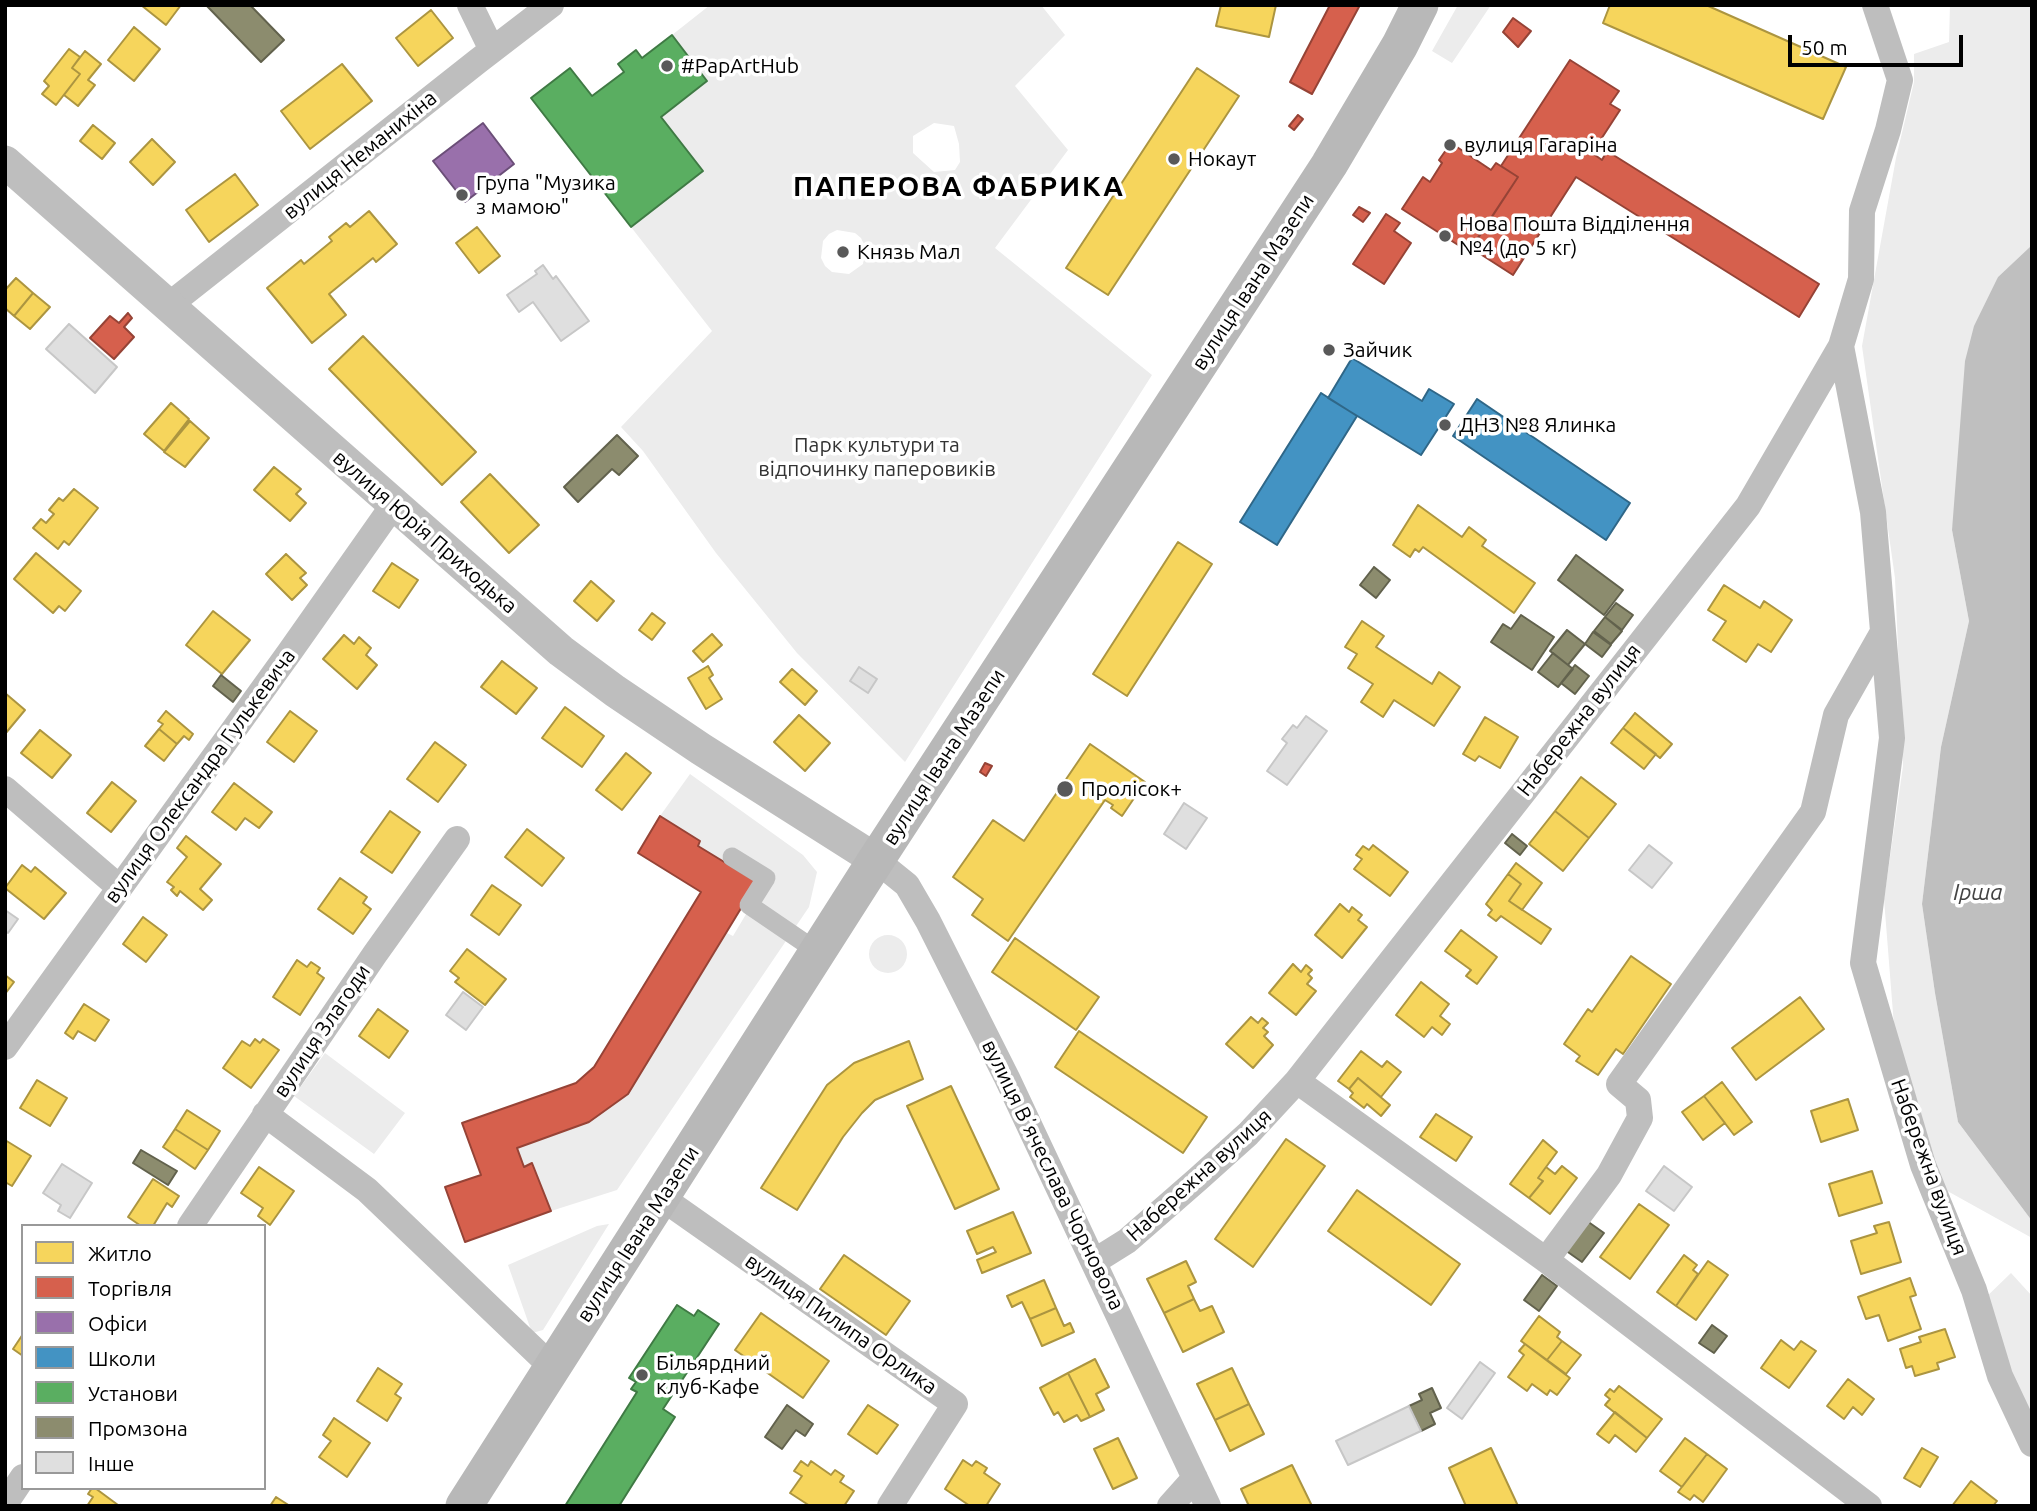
<!DOCTYPE html>
<html>
<head>
<meta charset="utf-8">
<style>
	body { margin:0 }
	#map { position:relative; width:2037px; height:1511px; overflow:hidden; background:#fff; font-family:Ubuntu,sans-serif }
	canvas { display:block }
	.frame { position:absolute; inset:0; border:7px solid #000; pointer-events:none }
	.legend { position:absolute; left:21px; top:1224px; width:245px; height:266px; box-sizing:border-box; background:#fff; border:2px solid #999; margin:0; padding:9px 12px; list-style:none; font-size:21px; color:#000 }
	.legend li { display:flex; align-items:center; gap:14px; height:35px }
	.legend b { width:35px; border:2px solid #999 }
	.scale { position:absolute; left:1788px; top:35px; width:175px; height:32px; box-sizing:border-box; border:4px solid #000; border-top:0; padding-left:9px; font-size:21px; line-height:24px; white-space:nowrap; color:#000; -webkit-text-stroke:5px #fff; paint-order:stroke }
</style>
</head>
<body>
<div id="map">
<canvas width="2037" height="1511"></canvas>
<div class="frame"></div>
<ul class="legend">
<li><b style="height:19px;background:#f6d55c"></b>Житло</li>
<li><b style="height:19px;background:#d6604d"></b>Торгівля</li>
<li><b style="height:19px;background:#9970ab"></b>Офіси</li>
<li><b style="height:19px;background:#4393c3"></b>Школи</li>
<li><b style="height:19px;background:#5aae61"></b>Установи</li>
<li><b style="height:19px;background:#8c8c6e"></b>Промзона</li>
<li><b style="height:19px;background:#dfdfdf"></b>Інше</li>
</ul>
<div class="scale">50 m</div>
</div>
<script>
const g = document.querySelector('canvas').getContext('2d');
g.lineJoin = 'round';
function fill(path, color) { g.fillStyle = color; g.fill(path, 'evenodd'); }
const shape = rows => new Path2D(rows.map(r => 'M' + r).join(''));
function stroke(path, color, width, dash) { g.strokeStyle = color; g.lineWidth = width; g.lineCap = dash ? 'butt' : 'round'; g.setLineDash(dash || []); g.stroke(path); }
function write(font, color, halo, rows, align = 'center') {
  g.font = font + ' Ubuntu,sans-serif'; g.lineWidth = 7; g.setLineDash([]); g.textBaseline = 'middle'; g.strokeStyle = halo; g.fillStyle = color; for (const [text, x, y, turn = 0] of rows) {
    g.save(); g.translate(x, y); g.rotate((+turn || 0) * Math.PI / 180); g.textAlign = isNaN(turn) ? turn : align; if (halo) g.strokeText(text, 0, 0); g.fillText(text, 0, 0); g.restore();
  }
}
fill(shape([
	[710,5,1041,5,1065,35,1015,86,1068,150,995,248,1152,375,905,762,797,653,716,553,643,451,621,427,712,331,631,227,703,171,661,117,707,81,672,35],
	[934,123,954,126,959,144,960,162,955,170,934,172,913,153,913,136],
	[837,230,855,233,861,238,865,247,863,264,849,274,832,272,825,266,821,258,823,241,829,234],
	[1458,5,1491,5,1452,63,1432,51],
	[1950,5,2032,5,2032,245,1998,277,1952,530,1969,621,1941,747,1922,904,1935,993,1958,1122,2032,1221,2032,1238,1942,1188,1896,1051,1884,899,1903,766,1895,578,1862,346,1896,158,1914,82,1914,54,1949,42],
	[690,774,803,855,817,872,809,907,617,1190,551,1211,533,1163,524,1167,517,1148,588,1122,628,1094,727,933,733,936,770,874,757,882,698,846,700,841,660,816],
	'869 954a19 19 0 1 1 38 0a19 19 0 1 1-38 0Z',
	[325,1053,405,1113,374,1154,294,1096],
	[609,1224,543,1330,532,1333,508,1265,597,1226],
	[2011,1273,2032,1296,2032,1438,1981,1302]
]), '#ececec');
fill(shape([
	[2032,245,2031,864,2032,1221,1958,1122,1935,993,1922,904,1941,747,1969,621,1952,530,1965,361,1974,326,1998,277]
]), '#bfbfbf');
const homes = shape([
	[141,5,181,5,166,25,141,5],
	[1221,5,1276,5,1269,37,1216,26,1221,5],
	[1610,5,1706,5,1846,67,1823,119,1603,23,1610,5],
	[431,10,453,38,418,66,396,38,431,10],
	[134,27,160,49,134,81,108,60,134,27],
	[69,49,80,57,72,68,80,74,56,105,42,94,49,86,44,81,69,49],
	[85,51,101,64,88,80,95,85,78,106,64,95,80,74,72,68,85,51],
	[342,64,372,101,310,149,281,111,342,64],
	[1197,68,1239,96,1108,295,1066,268,1197,68],
	[93,125,115,143,102,159,80,141,93,125],
	[152,139,175,162,153,185,130,162,152,139],
	[235,174,258,205,209,242,186,210,235,174],
	[369,211,397,244,376,262,373,258,329,294,346,315,312,343,267,288,301,260,304,264,332,241,329,237,346,223,350,227,369,211],
	[477,227,500,256,479,273,456,243,477,227],
	[16,278,33,293,14,316,5,308,5,290,16,278],
	[33,293,50,307,30,329,14,316,33,293],
	[363,336,476,452,442,485,329,369,363,336],
	[171,403,189,419,164,451,144,434,171,403],
	[190,421,209,438,185,467,164,452,190,421],
	[274,467,301,489,296,494,306,503,290,521,254,490,274,467],
	[490,474,539,525,509,553,461,502,490,474],
	[74,489,98,508,69,545,64,541,58,549,33,528,41,519,46,523,54,514,49,510,59,498,63,501,74,489],
	[1418,505,1462,537,1469,527,1486,540,1482,546,1535,583,1514,613,1423,547,1419,552,1415,549,1410,557,1393,545,1418,505],
	[1178,542,1212,564,1127,696,1093,674,1178,542],
	[36,553,81,591,65,611,59,606,53,613,14,579,36,553],
	[286,554,306,573,300,578,307,585,292,600,266,574,286,554],
	[392,563,418,580,399,608,373,591,392,563],
	[591,581,614,601,597,621,574,601,591,581],
	[1724,585,1760,608,1764,601,1792,620,1771,652,1758,644,1746,662,1713,640,1726,621,1708,610,1724,585],
	[213,611,250,640,222,674,186,645,213,611],
	[652,613,665,623,652,640,639,630,652,613],
	[1362,621,1384,636,1376,647,1432,684,1439,672,1460,687,1434,726,1394,700,1383,717,1361,702,1373,684,1348,668,1357,654,1345,647,1362,621],
	[712,634,722,645,703,662,693,651,712,634],
	[344,635,354,644,359,637,371,648,366,655,377,665,357,689,323,659,344,635],
	[502,661,537,688,516,714,481,687,502,661],
	[708,666,713,675,709,678,722,699,706,709,688,678,708,666],
	[792,669,817,691,805,705,780,682,792,669],
	[5,693,25,710,5,734,5,693],
	[565,707,604,736,582,767,542,738,565,707],
	[166,711,193,734,189,740,184,736,177,744,159,729,163,724,158,721,166,711],
	[290,711,317,731,294,762,267,742,290,711],
	[1635,713,1672,744,1660,758,1623,728,1635,713],
	[799,715,830,743,805,771,774,742,799,715],
	[1485,717,1518,737,1500,768,1479,756,1475,761,1463,754,1485,717],
	[1623,728,1656,754,1644,769,1611,743,1623,728],
	[159,729,177,744,164,761,145,746,159,729],
	[40,730,71,755,52,778,21,753,40,730],
	[435,742,466,765,438,802,407,779,435,742],
	[1090,744,1145,782,1122,816,1111,808,1113,805,1105,800,1008,941,972,915,983,899,953,877,993,820,1024,841,1090,744],
	[626,753,651,773,622,810,596,790,626,753],
	[1581,777,1616,804,1589,838,1555,811,1581,777],
	[112,782,136,801,111,832,87,813,112,782],
	[234,783,272,812,259,828,245,818,236,830,212,812,234,783],
	[390,811,420,832,392,873,361,852,390,811],
	[1555,811,1589,838,1563,871,1529,844,1555,811],
	[527,829,564,858,542,886,505,857,527,829],
	[186,836,221,864,200,889,212,900,203,910,180,891,177,896,171,890,174,887,167,882,187,857,177,848,186,836],
	[1373,845,1408,872,1390,896,1354,869,1362,859,1356,855,1363,846,1369,850,1373,845],
	[1516,863,1542,883,1522,910,1509,901,1521,884,1508,874,1516,863],
	[22,865,31,872,35,867,66,893,44,919,5,888,22,865],
	[1508,874,1521,884,1509,901,1551,929,1541,944,1501,916,1496,921,1488,915,1492,910,1486,904,1508,874],
	[340,878,367,897,363,903,371,909,353,934,318,909,340,878],
	[492,885,521,905,499,935,471,915,492,885],
	[1340,904,1349,912,1352,907,1362,915,1358,920,1367,927,1342,958,1315,935,1340,904],
	[143,917,167,935,146,962,123,944,143,917],
	[1461,930,1497,957,1477,984,1466,976,1471,970,1445,951,1461,930],
	[1015,938,1099,997,1076,1030,992,972,1015,938],
	[467,949,506,979,485,1005,455,982,459,978,450,971,467,949],
	[1631,956,1671,984,1623,1054,1616,1049,1598,1075,1576,1061,1580,1056,1564,1044,1588,1009,1592,1012,1631,956],
	[297,960,307,967,311,962,320,968,317,973,324,978,300,1015,273,997,297,960],
	[1293,964,1301,972,1306,965,1312,970,1308,974,1312,978,1307,984,1316,991,1296,1015,1269,993,1293,964],
	[5,975,14,982,5,994,5,975],
	[1421,982,1449,1004,1440,1016,1450,1024,1442,1035,1432,1027,1424,1037,1396,1015,1421,982],
	[1800,997,1824,1029,1756,1080,1732,1048,1800,997],
	[84,1004,109,1020,95,1041,78,1031,73,1039,65,1033,84,1004],
	[378,1009,408,1031,389,1058,359,1036,378,1009],
	[1251,1017,1258,1023,1262,1018,1268,1023,1263,1028,1268,1032,1264,1036,1273,1045,1253,1068,1226,1044,1251,1017],
	[1079,1031,1207,1117,1183,1153,1055,1067,1079,1031],
	[255,1039,260,1043,263,1039,279,1050,251,1088,223,1068,242,1041,250,1046,255,1039],
	[909,1041,923,1079,875,1100,862,1113,843,1137,797,1210,761,1188,827,1085,854,1063,909,1041],
	[1361,1051,1382,1067,1387,1061,1401,1072,1381,1097,1358,1078,1349,1089,1338,1081,1361,1051],
	[1358,1078,1390,1105,1381,1116,1367,1104,1364,1108,1350,1097,1353,1093,1349,1089,1358,1078],
	[37,1080,67,1098,50,1126,20,1108,37,1080],
	[1722,1082,1752,1122,1734,1135,1704,1096,1722,1082],
	[951,1086,999,1189,955,1209,907,1106,951,1086],
	[1704,1096,1725,1123,1703,1140,1682,1112,1704,1096],
	[1848,1099,1858,1130,1821,1142,1811,1111,1848,1099],
	[187,1110,220,1131,208,1150,175,1129,187,1110],
	[1436,1114,1472,1137,1456,1161,1420,1137,1436,1114],
	[175,1129,208,1150,195,1169,163,1147,175,1129],
	[1286,1139,1325,1166,1253,1267,1215,1239,1286,1139],
	[5,1140,31,1156,12,1186,5,1182,5,1140],
	[1543,1140,1557,1152,1538,1178,1543,1181,1529,1198,1510,1184,1543,1140],
	[1562,1166,1577,1178,1550,1214,1529,1198,1543,1181,1538,1178,1546,1167,1555,1174,1562,1166],
	[259,1167,294,1191,270,1225,258,1216,263,1208,241,1193,259,1167],
	[1872,1171,1882,1203,1839,1216,1829,1184,1872,1171],
	[153,1179,179,1196,172,1207,167,1203,153,1226,141,1226,128,1217,153,1179],
	[1357,1190,1460,1264,1431,1305,1328,1231,1357,1190],
	[1639,1204,1669,1225,1630,1279,1600,1257,1639,1204],
	[1013,1212,1031,1253,982,1273,977,1260,996,1252,993,1247,977,1254,967,1231,1013,1212],
	[1889,1222,1901,1262,1861,1274,1851,1241,1877,1233,1874,1226,1889,1222],
	[844,1255,910,1301,886,1335,820,1289,844,1255],
	[1684,1255,1697,1265,1693,1270,1698,1274,1676,1306,1657,1292,1684,1255],
	[1186,1261,1196,1282,1188,1286,1194,1299,1164,1313,1147,1279,1186,1261],
	[1708,1261,1728,1275,1696,1320,1676,1306,1708,1261],
	[1910,1278,1916,1295,1910,1297,1921,1329,1888,1341,1879,1315,1866,1319,1858,1297,1910,1278],
	[1044,1280,1056,1308,1030,1319,1022,1302,1012,1307,1007,1296,1044,1280],
	[1194,1299,1200,1311,1212,1306,1224,1332,1183,1352,1164,1313,1194,1299],
	[1056,1308,1064,1326,1070,1323,1074,1332,1042,1346,1030,1319,1056,1308],
	[761,1313,829,1361,803,1398,735,1350,761,1313],
	[1539,1316,1560,1332,1557,1337,1562,1341,1547,1360,1521,1341,1539,1316],
	[1945,1329,1955,1357,1937,1363,1939,1369,1915,1376,1912,1366,1906,1368,1900,1349,1921,1342,1919,1337,1945,1329],
	[23,1334,23,1356,13,1349,23,1334],
	[1781,1340,1794,1350,1801,1341,1816,1351,1789,1388,1761,1368,1781,1340],
	[1562,1341,1581,1355,1566,1374,1547,1360,1562,1341],
	[1525,1344,1570,1378,1557,1395,1550,1390,1547,1395,1532,1384,1527,1391,1508,1377,1524,1355,1519,1351,1525,1344],
	[1095,1359,1109,1387,1096,1394,1104,1410,1090,1417,1068,1373,1095,1359],
	[378,1368,402,1384,395,1394,401,1398,387,1421,357,1401,378,1368],
	[1232,1368,1249,1404,1215,1420,1197,1384,1232,1368],
	[1068,1373,1090,1417,1081,1421,1077,1415,1064,1422,1058,1412,1054,1415,1040,1388,1068,1373],
	[1848,1379,1874,1399,1862,1415,1853,1407,1844,1419,1827,1406,1848,1379],
	[1619,1386,1662,1419,1647,1438,1605,1405,1610,1399,1605,1395,1610,1389,1614,1392,1619,1386],
	[1249,1404,1264,1434,1230,1451,1215,1420,1249,1404],
	[868,1405,898,1425,877,1454,848,1434,868,1405],
	[1615,1412,1647,1438,1636,1452,1615,1435,1609,1443,1597,1434,1615,1412],
	[334,1418,370,1443,347,1477,319,1457,331,1441,323,1435,334,1418],
	[1118,1438,1137,1478,1113,1489,1094,1449,1118,1438],
	[1685,1438,1707,1454,1682,1487,1660,1471,1685,1438],
	[1491,1448,1518,1506,1466,1506,1449,1468,1491,1448],
	[1922,1448,1938,1457,1920,1487,1904,1478,1922,1448],
	[1707,1454,1727,1469,1703,1502,1694,1495,1690,1500,1678,1492,1707,1454],
	[963,1460,972,1466,976,1461,987,1468,984,1473,1000,1484,986,1506,970,1506,945,1489,963,1460],
	[801,1461,808,1466,811,1461,831,1475,835,1470,844,1476,840,1482,854,1491,844,1506,810,1506,790,1493,802,1476,794,1471,801,1461],
	[1292,1465,1312,1506,1249,1506,1241,1489,1292,1465],
	[1971,1481,1997,1501,1993,1506,1952,1506,1971,1481],
	[92,1488,95,1488,118,1505,87,1506,93,1497,88,1494,92,1488],
	[276,1497,290,1506,270,1506,276,1497]
]);
fill(homes, '#f6d55c');
stroke(homes, '#ac9540', 2);
const shops = shape([
	[1330,5,1360,5,1312,94,1290,82,1330,5],
	[1513,18,1531,31,1518,47,1503,32,1513,18],
	[1570,60,1619,91,1610,104,1620,110,1592,153,1602,160,1607,151,1819,284,1799,317,1576,177,1513,275,1471,248,1518,177,1501,166,1570,60],
	[1298,115,1303,119,1294,130,1289,126,1298,115],
	[1451,143,1491,170,1496,163,1518,177,1469,252,1402,209,1423,177,1430,182,1442,163,1439,160,1451,143],
	[1359,207,1370,213,1363,222,1353,215,1359,207],
	[1386,214,1400,223,1394,231,1411,243,1384,284,1353,264,1386,214],
	[128,313,132,318,124,327,134,337,114,359,90,338,110,316,119,323,128,313],
	[985,763,992,766,986,776,980,772,985,763],
	[660,816,700,841,698,846,757,882,628,1094,589,1122,517,1148,524,1167,532,1163,551,1211,465,1242,445,1187,481,1175,462,1123,576,1083,594,1067,701,892,638,853,660,816]
]);
fill(shops, '#d6604d');
stroke(shops, '#964336', 2);
const offices = shape([
	[483,123,514,164,465,202,433,161,483,123]
]);
fill(offices, '#9970ab');
stroke(offices, '#6b4e78', 2);
const schools = shape([
	[1352,358,1422,401,1429,389,1454,404,1421,455,1328,398,1352,358],
	[1321,393,1357,416,1277,545,1240,522,1321,393],
	[1477,399,1630,503,1606,540,1453,436,1477,399]
]);
fill(schools, '#4393c3');
stroke(schools, '#2f6788', 2);
const public = shape([
	[672,35,707,81,661,117,703,171,631,227,531,98,570,68,592,96,624,72,618,64,636,50,642,58,672,35],
	[677,1305,694,1316,698,1310,719,1324,663,1409,675,1417,619,1506,565,1506,637,1392,631,1389,636,1382,629,1378,677,1305]
]);
fill(public, '#5aae61');
stroke(public, '#3f7a44', 2);
const industry = shape([
	[206,5,250,5,284,40,261,62,206,5],
	[617,435,638,456,619,475,612,469,578,502,564,487,617,435],
	[1576,555,1623,590,1604,615,1558,580,1576,555],
	[1374,567,1390,580,1376,598,1360,585,1374,567],
	[1616,603,1633,615,1622,630,1605,617,1616,603],
	[1521,615,1554,637,1532,670,1491,642,1503,624,1511,629,1521,615],
	[1605,617,1622,631,1611,644,1594,631,1605,617],
	[1567,630,1585,644,1568,665,1550,651,1567,630],
	[1593,632,1611,645,1602,657,1585,644,1593,632],
	[1553,653,1573,669,1558,687,1538,672,1553,653],
	[1575,665,1589,676,1575,694,1561,683,1575,665],
	[221,675,241,691,233,702,213,686,221,675],
	[1512,834,1527,846,1520,855,1505,843,1512,834],
	[141,1150,177,1171,168,1185,133,1163,141,1150],
	[1587,1221,1604,1233,1582,1262,1565,1250,1587,1221],
	[1542,1275,1557,1286,1539,1311,1524,1300,1542,1275],
	[1712,1325,1727,1336,1714,1353,1699,1343,1712,1325],
	[1432,1388,1441,1408,1430,1413,1435,1424,1421,1431,1409,1406,1422,1400,1419,1394,1432,1388],
	[787,1405,813,1424,805,1436,796,1430,782,1449,765,1437,787,1405]
]);
fill(industry, '#8c8c6e');
stroke(industry, '#62624d', 2);
const building = shape([
	[543,265,553,279,556,276,589,321,561,341,533,302,519,312,507,295,537,274,535,271,543,265],
	[69,324,117,367,95,393,46,349,69,324],
	[859,667,877,679,868,693,850,681,859,667],
	[1306,716,1327,731,1287,785,1267,771,1287,743,1282,739,1293,725,1297,728,1306,716],
	[1184,803,1207,818,1186,849,1164,834,1184,803],
	[1649,845,1672,863,1652,888,1629,870,1649,845],
	[5,910,18,919,8,933,5,931,5,910],
	[463,992,483,1007,466,1030,446,1015,463,992],
	[62,1164,92,1183,70,1218,58,1211,61,1205,43,1193,62,1164],
	[1664,1166,1692,1187,1674,1211,1646,1191,1664,1166],
	[1480,1362,1495,1373,1462,1419,1447,1408,1480,1362],
	[1409,1406,1421,1431,1348,1465,1336,1441,1409,1406]
]);
fill(building, '#dfdfdf');
stroke(building, '#c7c7c7', 2);
stroke(shape([
	[732,857,766,878,749,905,818,952]
]), '#bebebe', 19);
stroke(shape([
	[470,5,492,50],
	[169,305,478,61,551,5],
	[1841,346,1873,512,1892,738,1863,963,1923,1165,1974,1290,2000,1376,2032,1444],
	[5,789,120,888],
	[876,860,907,885,928,921,1007,1078,1208,1506],
	[5,1047,289,653,394,504],
	[1297,1081,1546,1260,1869,1506],
	[265,1114,367,1190,552,1367],
	[662,1198,955,1404,890,1506],
	[190,1226,375,954,457,839],
	[1546,1260,1609,1175,1640,1118,1638,1100,1619,1084,1813,812,1836,715,1883,632],
	[1095,1261,1127,1241,1198,1179,1248,1134,1297,1081,1748,506,1841,346,1861,279,1862,211,1888,130,1900,80,1875,5],
	[5,1504,23,1477],
	[1170,1506,1195,1478]
]), '#bebebe', 26);
stroke(shape([
	[5,162,561,651,615,691,701,749,876,860]
]), '#bebebe', 33);
stroke(shape([
	[464,1506,876,860,1329,165,1400,45,1420,5]
]), '#b8b8b8', 37);
for (const [x, y, r, color] of [
	[667,66,7,"#595959"],
	[1450,145,7,"#595959"],
	[1174,159,7,"#595959"],
	[462,195,7,"#595959"],
	[1445,236,7,"#595959"],
	[843,252,7,"#595959"],
	[1329,350,7,"#595959"],
	[1445,425,7,"#595959"],
	[1065,789,9,"#595959"],
	[642,1375,7,"#595959"]
]) { const dot = new Path2D(); dot.arc(x, y, r, 0, 2 * Math.PI); g.fillStyle = color; g.fill(dot); stroke(dot, '#fff', 2.5); }
write('21px', '#000', '#fff', [
	["#PapArtHub",681,66],
	["вулиця Гагаріна",1464,145],
	["Нокаут",1188,159],
	["Група \"Музика",476,183],
	["з мамою\"",476,207],
	["Нова Пошта Відділення",1459,224],
	["№4 (до 5 кг)",1459,248],
	["Князь Мал",857,252],
	["Зайчик",1343,350],
	["ДНЗ №8 Ялинка",1459,425],
	["Пролісок+",1081,789],
	["Більярдний",656,1363],
	["клуб-Кафе",656,1387]
], 'left');
write('21px', '#000', '#fff', [
	["вулиця Неманихіна",360,155,-39],
	["вулиця Івана Мазепи",1253,282,-57],
	["вулиця Юрія Приходька",425,532,41],
	["Набережна вулиця",1579,720,-52],
	["вулиця Івана Мазепи",944,757,-57],
	["вулиця Олександра Гулькевича",200,776,-54],
	["вулиця Злагоди",322,1031,-56],
	["Набережна вулиця",1929,1167,70],
	["вулиця Вʼячеслава Чорновола",1053,1175,64],
	["Набережна вулиця",1199,1175,-42],
	["вулиця Івана Мазепи",638,1234,-57],
	["вулиця Пилипа Орлика",841,1324,35]
]);
write('21px', '#333', '#fff', [
	["Парк культури та",877,445],
	["відпочинку паперовиків",877,469]
]);
write('italic 23px', '#444', '#fff', [
	["Ірша",1978,892]
]);
g.letterSpacing = '2px';
write('bold 28px', '#000', '#fff', [
	["ПАПЕРОВА ФАБРИКА",959,187]
]);
g.letterSpacing = '0px';
</script>
</body>
</html>
